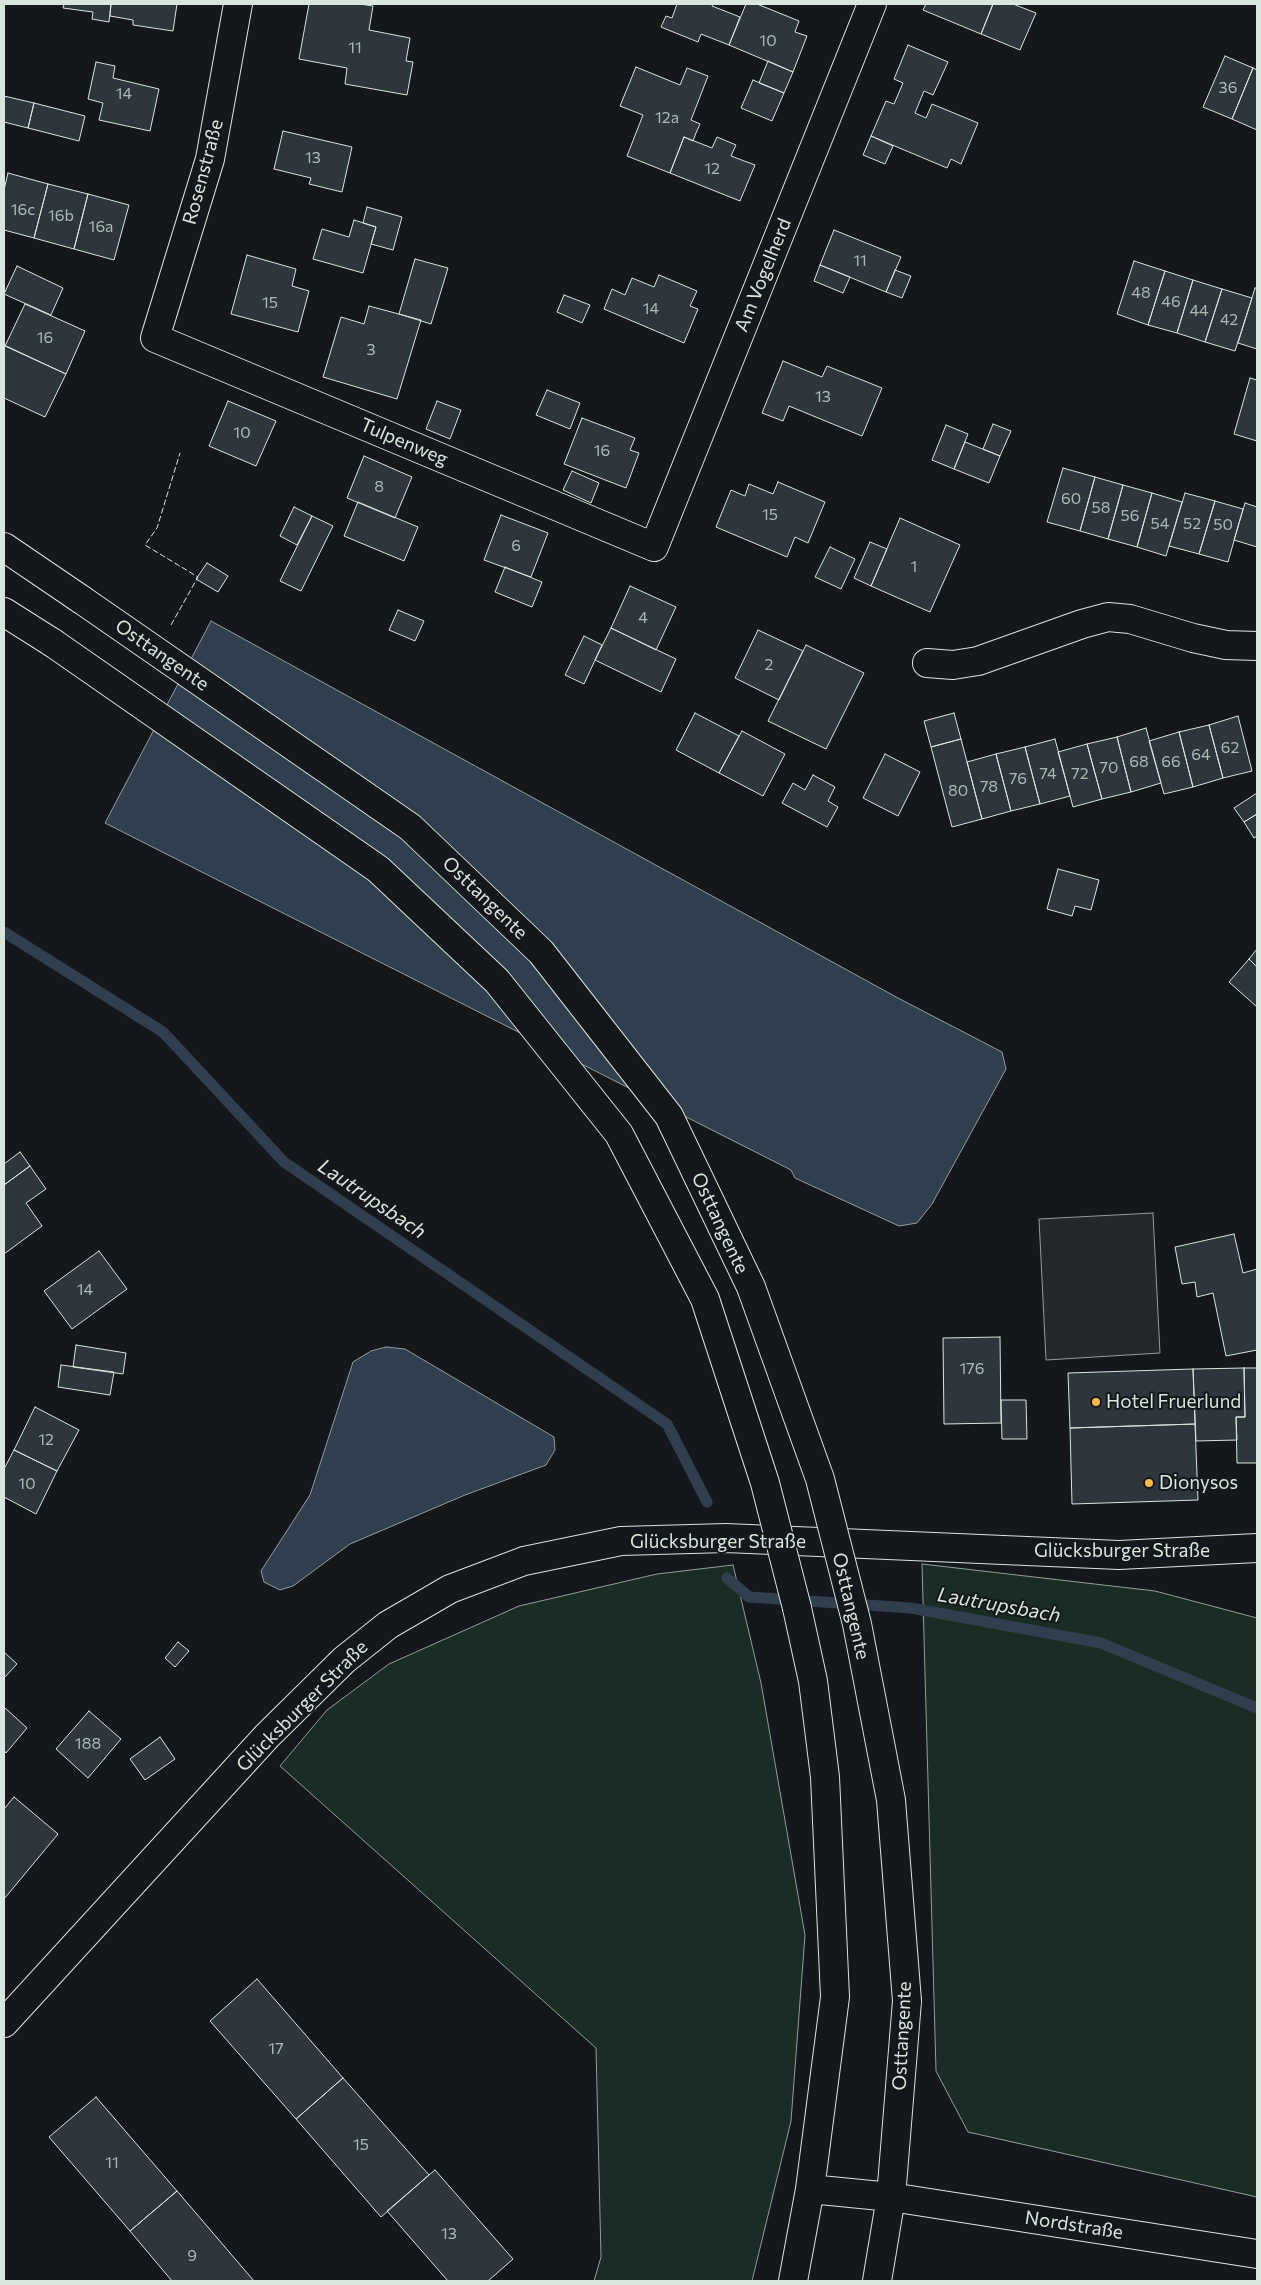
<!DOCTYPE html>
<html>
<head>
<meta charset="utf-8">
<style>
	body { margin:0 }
	#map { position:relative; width:1261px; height:2285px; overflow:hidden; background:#14181c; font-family:Commissioner,sans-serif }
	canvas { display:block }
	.frame { position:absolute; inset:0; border:5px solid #d8e6dc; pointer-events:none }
</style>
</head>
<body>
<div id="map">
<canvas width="1261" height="2285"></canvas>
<div class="frame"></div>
</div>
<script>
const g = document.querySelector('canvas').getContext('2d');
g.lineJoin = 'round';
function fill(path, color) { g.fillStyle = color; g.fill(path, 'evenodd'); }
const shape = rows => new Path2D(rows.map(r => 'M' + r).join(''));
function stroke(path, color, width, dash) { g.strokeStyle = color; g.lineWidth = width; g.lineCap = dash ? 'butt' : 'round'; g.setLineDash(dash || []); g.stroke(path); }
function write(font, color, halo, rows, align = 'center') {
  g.font = font + ' Commissioner,sans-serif'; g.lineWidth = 4; g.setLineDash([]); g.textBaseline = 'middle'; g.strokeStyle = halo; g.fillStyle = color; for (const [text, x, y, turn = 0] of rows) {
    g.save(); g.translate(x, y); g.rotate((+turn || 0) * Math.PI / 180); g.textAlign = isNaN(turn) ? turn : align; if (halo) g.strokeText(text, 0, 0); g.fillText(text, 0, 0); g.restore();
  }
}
const green = shape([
	[922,1564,1155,1591,1257,1618,1257,2197,968,2132,936,2071,922,1564],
	[733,1565,761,1683,805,1935,791,2121,752,2281,594,2281,601,2257,596,2048,280,1766,327,1710,389,1664,519,1606,657,1574,733,1565]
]);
fill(green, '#1a2d24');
stroke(green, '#939e99', 1);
const parking = shape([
	[1153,1213,1160,1353,1046,1360,1039,1219,1153,1213]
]);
fill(parking, '#24282b');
stroke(parking, '#939e99', 1);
const water = shape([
	[211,621,898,998,1002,1052,1006,1069,932,1204,917,1223,899,1226,795,1178,791,1170,105,823,211,621],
	[386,1347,405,1349,554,1437,555,1450,546,1465,465,1495,350,1544,293,1586,280,1590,264,1582,261,1571,310,1495,353,1362,371,1351,386,1347]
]);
fill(water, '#2f3f4d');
stroke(water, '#939e99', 1);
stroke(shape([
	[4,932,163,1032,284,1162,667,1424,707,1502],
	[727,1578,749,1597,911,1608,1101,1643,1257,1708]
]), '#2f3f4d', 11);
const building = shape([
	[64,4,111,4,109,22,92,19,93,12,63,8,64,4],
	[111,4,177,4,173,31,133,25,133,20,110,16,111,4],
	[309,4,360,4,373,6,369,30,410,38,406,61,413,62,407,95,345,84,347,68,299,59,309,4],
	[677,4,713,4,712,6,740,17,729,45,701,34,698,42,661,27,666,16,672,18,677,4],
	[746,4,757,4,799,21,795,32,807,36,793,72,729,45,746,4],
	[926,4,993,4,981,34,923,10,926,4],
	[993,4,1013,4,1036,13,1020,50,981,34,993,4],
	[908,45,948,62,933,95,924,91,915,113,926,118,932,104,978,123,961,164,951,159,947,168,871,136,886,101,894,104,903,83,894,79,908,45],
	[1225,56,1253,68,1232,119,1203,107,1225,56],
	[768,61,793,72,784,93,759,83,768,61],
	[96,62,115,66,113,78,159,89,150,131,99,120,103,103,88,99,96,62],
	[636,67,680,85,687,68,708,76,691,120,700,124,696,133,693,141,684,137,670,173,627,156,643,115,620,106,636,67],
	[1253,68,1257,70,1257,130,1232,119,1253,68],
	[753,80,784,93,772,121,741,108,753,80],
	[4,96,34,103,28,128,4,122,4,96],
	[34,103,85,116,79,141,28,128,34,103],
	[283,131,352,147,342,192,309,184,311,178,274,169,283,131],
	[871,136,893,146,885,164,863,155,871,136],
	[684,137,712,148,717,137,736,145,731,156,755,165,740,201,670,173,684,137],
	[8,173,48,184,34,238,4,230,4,190,8,173],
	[48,184,88,194,74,249,34,238,48,184],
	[88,194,129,205,114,260,74,249,88,194],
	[367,207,402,217,393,250,371,244,376,227,363,223,367,207],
	[354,220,376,227,363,273,313,259,322,229,349,237,354,220],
	[834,230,901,257,886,292,820,265,834,230],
	[247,255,296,269,292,286,309,291,298,332,231,314,247,255],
	[415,259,448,268,431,324,399,314,415,259],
	[1134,261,1165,271,1148,325,1117,314,1134,261],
	[820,265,850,277,843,293,814,281,820,265],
	[17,266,63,288,51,315,4,294,17,266],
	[895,270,911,276,902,298,886,292,895,270],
	[1165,271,1193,280,1177,333,1148,325,1165,271],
	[659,275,697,291,690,306,698,309,684,343,604,309,612,289,625,295,632,278,654,287,659,275],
	[1193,280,1222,289,1205,342,1177,333,1193,280],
	[1255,288,1257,288,1257,349,1238,343,1255,288],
	[1222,289,1252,298,1235,351,1205,342,1222,289],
	[564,295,590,305,582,323,557,312,564,295],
	[25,304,85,331,66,374,5,346,25,304],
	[369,306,421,320,397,399,323,377,341,317,364,324,369,306],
	[4,345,66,374,45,417,4,398,4,345],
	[783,361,822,377,827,366,882,388,862,436,789,406,783,421,762,413,783,361],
	[1250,378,1257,380,1257,441,1234,434,1250,378],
	[547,390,580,403,570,429,536,415,547,390],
	[228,401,276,421,256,466,209,446,228,401],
	[437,401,461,410,450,439,426,429,437,401],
	[582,418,635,438,630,450,639,453,626,488,564,464,582,418],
	[993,424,1011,431,1000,456,983,449,993,424],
	[946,425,968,434,954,469,932,460,946,425],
	[965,442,1000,456,989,483,954,469,965,442],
	[364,456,412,477,395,518,347,498,364,456],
	[1063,468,1095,477,1080,531,1047,522,1063,468],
	[572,471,599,483,591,503,563,490,572,471],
	[1095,477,1123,485,1108,539,1080,531,1095,477],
	[778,482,825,502,808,543,795,537,787,557,716,527,731,490,745,496,749,484,773,494,778,482],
	[1123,485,1152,493,1137,547,1108,539,1123,485],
	[1152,493,1182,502,1166,556,1137,547,1152,493],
	[1185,493,1215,501,1199,554,1169,546,1185,493],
	[1215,501,1243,509,1228,562,1199,554,1215,501],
	[358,502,418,527,404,561,344,536,358,502],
	[1245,503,1257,507,1257,547,1234,540,1245,503],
	[294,507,312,516,297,545,280,536,294,507],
	[501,515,548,533,531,577,484,560,501,515],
	[312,516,333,526,301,591,280,581,312,516],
	[900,518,960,545,930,612,871,586,900,518],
	[870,542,887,549,871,586,854,578,870,542],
	[830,547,855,559,841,589,815,577,830,547],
	[207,563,228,576,218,592,196,579,207,563],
	[505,567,542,582,532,607,495,592,505,567],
	[630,586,676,607,656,650,611,628,630,586],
	[398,610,424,621,415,641,389,630,398,610],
	[611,628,676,659,661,692,595,660,611,628],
	[758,630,803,651,779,700,735,678,758,630],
	[584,636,602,645,584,684,565,675,584,636],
	[806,645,864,673,826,749,768,721,806,645],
	[695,713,739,736,719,773,676,750,695,713],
	[954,713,961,739,931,747,924,721,954,713],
	[1238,716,1252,771,1223,778,1209,725,1238,716],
	[1209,725,1223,778,1193,787,1179,732,1209,725],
	[1146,728,1161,783,1131,792,1117,737,1146,728],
	[742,731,785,754,763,796,719,773,742,731],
	[1179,732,1193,787,1164,794,1149,741,1179,732],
	[1117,737,1131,792,1102,799,1087,744,1117,737],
	[961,739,982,819,952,827,931,747,961,739],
	[1055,739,1070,796,1040,804,1025,747,1055,739],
	[1087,744,1102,799,1073,807,1058,752,1087,744],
	[1025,747,1040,804,1011,811,996,754,1025,747],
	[885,754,920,772,898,816,863,798,885,754],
	[996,754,1011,811,982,819,967,762,996,754],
	[813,775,835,787,828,801,838,807,827,827,782,803,793,783,805,790,813,775],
	[1257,793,1257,814,1244,822,1234,808,1257,793],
	[1257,814,1257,836,1254,838,1244,822,1257,814],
	[1058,869,1099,880,1091,910,1075,906,1072,916,1047,909,1058,869],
	[1257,949,1257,967,1249,959,1257,949],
	[1249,959,1257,967,1257,1007,1229,982,1249,959],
	[20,1152,30,1166,4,1185,4,1164,20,1152],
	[30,1166,46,1189,26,1203,42,1226,4,1254,4,1185,30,1166],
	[1234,1234,1243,1273,1257,1269,1257,1350,1226,1356,1213,1293,1197,1297,1195,1282,1182,1284,1175,1247,1234,1234],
	[99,1251,127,1289,72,1329,44,1291,99,1251],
	[1000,1337,1001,1423,944,1424,943,1338,1000,1337],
	[76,1345,126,1353,123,1374,73,1367,76,1345],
	[61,1365,114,1372,110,1395,58,1387,61,1365],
	[1244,1368,1257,1368,1257,1463,1237,1463,1236,1417,1245,1417,1244,1368],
	[1244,1368,1245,1417,1236,1417,1237,1440,1196,1441,1193,1369,1244,1368],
	[1193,1369,1195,1424,1070,1428,1068,1373,1193,1369],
	[1001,1400,1026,1400,1027,1439,1002,1439,1001,1400],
	[35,1407,79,1430,57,1471,14,1450,35,1407],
	[1195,1424,1198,1500,1072,1504,1070,1428,1195,1424],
	[14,1450,57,1471,36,1514,4,1497,4,1469,14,1450],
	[178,1642,189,1651,175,1667,165,1658,178,1642],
	[4,1652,17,1664,4,1678,4,1652],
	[4,1707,27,1728,6,1753,4,1750,4,1707],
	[89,1711,121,1739,88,1778,56,1749,89,1711],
	[160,1737,175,1759,145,1780,130,1759,160,1737],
	[14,1797,58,1834,4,1899,4,1809,14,1797],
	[257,1979,343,2078,296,2119,210,2021,257,1979],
	[343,2078,429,2175,381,2217,296,2119,343,2078],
	[96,2097,177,2191,130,2231,49,2137,96,2097],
	[435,2170,513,2259,488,2281,448,2281,387,2211,435,2170],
	[177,2191,254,2281,172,2281,130,2231,177,2191]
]);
fill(building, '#2c363c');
stroke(building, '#d8e6dc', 1);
const minor = shape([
	[238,4,210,159,155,338,654,547,872,4],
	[927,663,953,665,978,661,1082,624,1108,617,1130,619,1193,638,1226,645,1257,646],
	[4,2023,267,1736,344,1660,388,1625,450,1589,524,1561,621,1541,726,1538,1119,1555,1257,1548]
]);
const major = shape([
	[4,547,82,600],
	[4,612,53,643],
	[810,2189,891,2197,1257,2254],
	[793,2281,810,2189,835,1997,825,1777,813,1681,797,1608],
	[877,2281,891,2197,907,2001]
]);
stroke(minor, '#d8e6dc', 30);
stroke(major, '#d8e6dc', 30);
stroke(minor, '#14181c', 28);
stroke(major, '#14181c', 28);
const majorBridge = shape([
	[82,600,410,827,541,952,669,1116,751,1287,820,1479,857,1624,891,1800,907,2001],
	[53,643,378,869,497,981,619,1134,705,1299,765,1483,797,1608]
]);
stroke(majorBridge, '#d8e6dc', 30, []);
stroke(majorBridge, '#14181c', 28);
stroke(shape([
	[171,625,198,577,145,545,157,528,180,453]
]), '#d8e6dc', 1, [6, 2.5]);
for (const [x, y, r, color] of [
	[1096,1402,5,"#ffb74d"],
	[1149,1483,5,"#ffb74d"]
]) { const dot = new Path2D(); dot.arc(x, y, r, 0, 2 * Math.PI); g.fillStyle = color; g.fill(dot); stroke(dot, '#14181c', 2); }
write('16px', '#adbab4', null, [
	["10",768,41],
	["11",355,48],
	["36",1228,88],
	["14",124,94],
	["12a",667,118],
	["13",313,158],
	["12",712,169],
	["16c",23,210],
	["16b",61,216],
	["16a",101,227],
	["11",860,261],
	["48",1141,293],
	["46",1171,302],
	["15",270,303],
	["14",651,309],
	["44",1199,311],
	["42",1229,320],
	["16",45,338],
	["3",371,350],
	["13",823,397],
	["10",242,433],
	["16",602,451],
	["8",379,487],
	["60",1071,499],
	["58",1101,508],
	["15",770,515],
	["56",1130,516],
	["54",1160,524],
	["52",1192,524],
	["50",1223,525],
	["6",516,546],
	["1",914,567],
	["4",643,618],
	["2",769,665],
	["62",1230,748],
	["64",1201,755],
	["68",1139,762],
	["66",1171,762],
	["70",1109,768],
	["74",1048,774],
	["72",1080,774],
	["76",1018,779],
	["78",989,787],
	["80",958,791],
	["14",85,1290],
	["176",972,1369],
	["12",46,1440],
	["10",27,1484],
	["188",88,1744],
	["17",276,2049],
	["15",361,2145],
	["11",112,2163],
	["13",449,2234],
	["9",192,2256]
]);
write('19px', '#d8e6dc', '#14181c', [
	["Rosenstraße",203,172,-75],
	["Am Vogelherd",763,275,-68],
	["Tulpenweg",404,442,23],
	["Osttangente",162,655,35],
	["Osttangente",485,898,44],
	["Osttangente",720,1223,65],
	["Glücksburger Straße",718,1542],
	["Glücksburger Straße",1122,1551],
	["Osttangente",851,1606,77],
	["Glücksburger Straße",302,1706,-45],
	["Osttangente",902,2036,-87],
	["Nordstraße",1074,2225,9]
]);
write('19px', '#d8e6dc', '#14181c', [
	["Hotel Fruerlund",1106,1402],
	["Dionysos",1159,1483]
], 'left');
write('italic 20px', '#d8e6dc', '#14181c', [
	["Lautrupsbach",372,1199,34],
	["Lautrupsbach",999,1605,10]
]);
</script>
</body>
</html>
